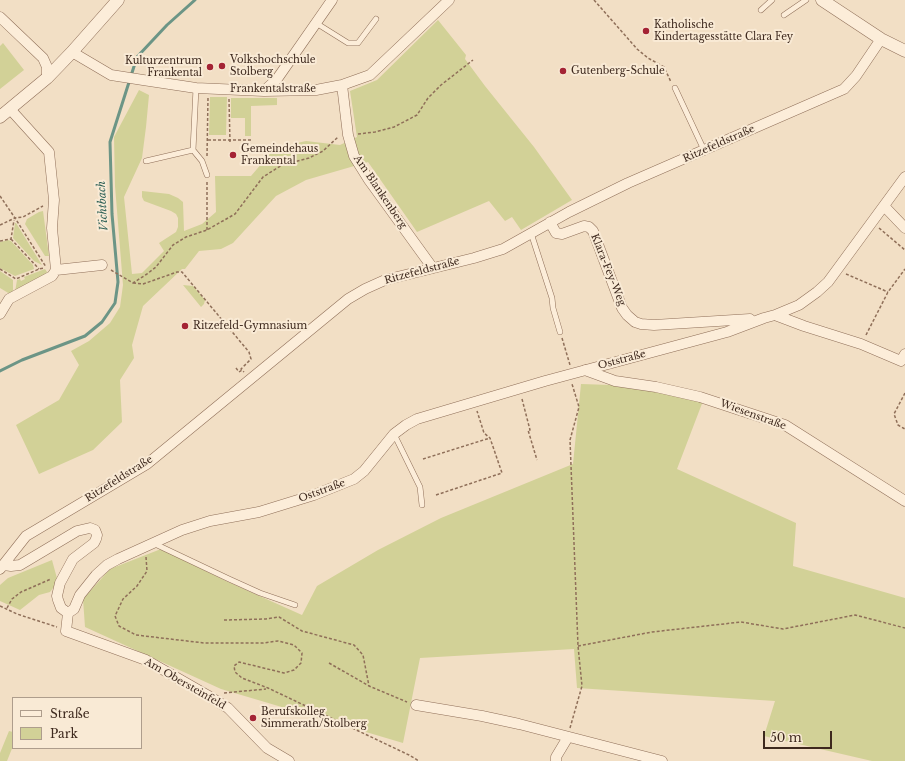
<!DOCTYPE html>
<html>
<head>
<meta charset="utf-8">
<style>
	body { margin:0 }
	#map { position:relative; width:905px; height:761px; overflow:hidden; background:#f2dfc5; font-family:"Libre Baskerville",serif }
	canvas { display:block }
	.legend { position:absolute; left:12px; top:697px; width:130px; height:52px; box-sizing:border-box; background:#f9ead5; border:1px solid #ae9d8c; margin:0; padding:5px 7px; list-style:none; font-size:12px; color:#3e291e }
	.legend li { display:flex; align-items:center; gap:8px; height:20px }
	.legend b { width:20px; border:1px solid #ae9d8c }
	.scale { position:absolute; left:763px; top:731px; width:69px; height:18px; box-sizing:border-box; border:2px solid #3e291e; border-top:0; padding-left:5px; font-size:12px; line-height:14px; white-space:nowrap; color:#3e291e; -webkit-text-stroke:3px #f9ead5; paint-order:stroke }
</style>
</head>
<body>
<div id="map">
<canvas width="905" height="761"></canvas>
<ul class="legend">
<li><b style="height:5px;background:#fcedd9"></b>Straße</li>
<li><b style="height:11px;background:#d2d197"></b>Park</li>
</ul>
<div class="scale">50 m</div>
</div>
<script>
const g = document.querySelector('canvas').getContext('2d');
g.lineJoin = 'round';
function fill(path, color) { g.fillStyle = color; g.fill(path, 'evenodd'); }
const shape = rows => new Path2D(rows.map(r => 'M' + r).join(''));
function stroke(path, color, width, dash) { g.strokeStyle = color; g.lineWidth = width; g.lineCap = dash ? 'butt' : 'round'; g.setLineDash(dash || []); g.stroke(path); }
function write(font, color, halo, rows, align = 'center') {
  g.font = font + ' "Libre Baskerville",serif'; g.lineWidth = 4; g.setLineDash([]); g.textBaseline = 'middle'; g.strokeStyle = halo; g.fillStyle = color; for (const [text, x, y, turn = 0] of rows) {
    g.save(); g.translate(x, y); g.rotate((+turn || 0) * Math.PI / 180); g.textAlign = isNaN(turn) ? turn : align; if (halo) g.strokeText(text, 0, 0); g.fillText(text, 0, 0); g.restore();
  }
}
fill(shape([
	[438,20,466,55,465,59,485,86,534,147,572,200,521,230,512,217,505,221,489,201,417,232,368,162,306,180,276,196,233,243,221,249,199,251,185,269,182,269,143,306,132,345,134,358,120,380,122,422,93,450,39,474,16,425,59,400,79,365,71,351,89,341,110,323,120,307,123,285,115,186,114,137,139,90,149,95,146,127,142,158,124,197,132,274,142,273,164,251,159,243,176,232,178,227,178,218,176,214,171,211,144,201,142,197,142,191,169,194,178,198,183,202,184,231,202,224,216,212,215,176,251,176,275,148,306,141,340,145,357,137,350,91,377,80],
	[3,43,24,70,0,89,0,46],
	[210,97,227,97,226,135,209,135],
	[231,98,277,98,277,105,251,106,251,136,245,136,245,118,231,118],
	[43,211,49,256,45,256,25,224,27,219,39,212],
	[15,223,16,223,42,265,34,261,13,238],
	[8,240,11,241,33,265,34,269,15,276,0,268,0,242],
	[45,269,47,272,45,277,15,292,17,280,20,279,21,281,25,279,24,277],
	[0,271,13,280,13,293,10,294,0,288],
	[183,285,193,286,205,300,204,304,201,307],
	[581,384,640,386,703,401,677,469,796,523,793,566,905,598,905,761,872,761,764,736,775,701,577,688,574,649,420,658,403,743,221,689,85,627,83,599,110,569,161,549,226,581,302,615,317,586,378,550,441,518,573,464],
	[52,560,58,582,50,592,39,595,20,610,0,601,0,585,8,578],
	[9,731,13,732,13,746,7,761,0,761,0,753]
]), '#d2d197');
stroke(shape([
	[0,371,22,360,85,336,102,322,115,303,118,282,112,214,110,142,137,57,167,25,195,0]
]), '#6c9586', 3);
const service = shape([
	[761,10,772,0],
	[784,15,806,0],
	[316,23,348,43,358,43,376,19],
	[196,88,193,150,202,161,207,175],
	[675,88,704,150],
	[146,161,193,150],
	[531,233,552,298,553,308,560,332],
	[394,434,420,487,422,505],
	[153,543,229,579,260,593,295,605]
]);
const minor = shape([
	[0,17,43,58,47,67,47,78],
	[72,52,111,75,143,80,196,88,264,91,316,90,342,85,370,75,449,0],
	[342,85,348,135,354,156,369,180,432,267],
	[264,91,277,79,332,0],
	[884,206,905,228],
	[550,222,556,233,562,234,584,226,589,227,593,231,622,308,627,315,635,322,641,324,654,325,750,319],
	[56,270,102,265],
	[0,314,9,299,52,276,56,270,52,228,54,200,49,152,10,109],
	[775,315,804,326,861,344,901,361,905,354],
	[585,370,615,381,656,387,700,397,785,425,905,501],
	[4,565,11,566,20,565,77,531,90,528,95,530,97,535,96,539,94,543,73,559,60,583,57,596,58,600,61,608,68,613,74,609,80,595,96,575,107,565,118,559,182,530,210,521,259,512,314,495,354,479,364,471,394,434,406,425,417,419,545,381,727,332,764,318,775,315,799,305,817,292,828,282,905,177],
	[0,569,26,536,147,464,348,299,365,289,385,280,474,258,503,249,569,212,628,183,844,89,856,76,881,39],
	[68,613,66,631,146,660,207,695,228,708,267,748,289,761],
	[416,705,482,716,519,724,662,761],
	[556,761,556,757,568,737]
]);
const tertiary = shape([
	[822,0,881,39,905,51],
	[0,117,47,78,72,52,118,0]
]);
stroke(service, '#8f6f59', 6);
stroke(minor, '#8f6f59', 11);
stroke(tertiary, '#8f6f59', 13);
stroke(shape([
	[594,0,637,49,648,58,664,67,671,82],
	[229,99,230,143],
	[358,134,375,132,394,127,417,115,428,98,441,85,473,60],
	[208,140,251,140],
	[207,156,208,98],
	[0,196,15,218,23,217,43,206],
	[0,225,15,218,46,267],
	[879,228,905,250],
	[207,230,207,182],
	[11,239,39,269],
	[0,241,11,239,14,220],
	[0,269,16,279,39,269,45,268],
	[111,270,133,283,147,274,156,267,173,245,186,237,207,230,235,214,263,177,282,165,309,158,323,151,338,137],
	[846,274,888,292],
	[133,283,143,284,177,272,182,272,249,352,251,359,241,369,244,372],
	[866,335,888,292,905,269],
	[562,338,570,365],
	[236,368,239,372,242,370],
	[905,393,894,414,898,425,905,429],
	[522,399,530,430,528,430,537,460],
	[423,459,490,438],
	[436,495,502,473,490,438,484,433,477,411],
	[146,557,147,571,137,586,123,599,115,616,119,626,136,635,204,643,263,643,278,641,294,645,302,653,301,663,294,670,284,673,239,662,234,666,235,672,242,678,268,688,409,755,419,761],
	[0,606,17,614,57,627],
	[7,608,12,599,21,592,51,579],
	[224,620,266,619,279,617,302,631,354,645,363,655,369,686],
	[578,646,652,632,741,622,783,629,855,615,905,628],
	[329,663,369,686,407,702],
	[224,693,266,689],
	[570,728,582,686,578,646,570,440,579,407,572,384]
]), '#8f6f59', 1.5, [3, 2]);
stroke(service, '#fcedd9', 5);
stroke(minor, '#fcedd9', 10);
stroke(tertiary, '#fcedd9', 12);
for (const [x, y, r, color] of [
	[646,31,4,"#a42334"],
	[222,66,4,"#a42334"],
	[210,67,4,"#a42334"],
	[563,71,4,"#a42334"],
	[233,155,4,"#a42334"],
	[185,326,4,"#a42334"],
	[253,718,4,"#a42334"]
]) { const dot = new Path2D(); dot.arc(x, y, r, 0, 2 * Math.PI); g.fillStyle = color; g.fill(dot); stroke(dot, '#f9ead5', 1.5); }
write('10px', '#3e291e', '#f9ead5', [
	["Katholische",654,25],
	["Kindertagesstätte Clara Fey",654,37],
	["Volkshochschule",230,60],
	["Stolberg",230,72],
	["Kulturzentrum",202,61,"right"],
	["Frankental",202,73,"right"],
	["Gutenberg-Schule",571,71],
	["Gemeindehaus",241,149],
	["Frankental",241,161],
	["Ritzefeld-Gymnasium",193,326],
	["Berufskolleg",261,712],
	["Simmerath/Stolberg",261,724]
], 'left');
write('10px', '#3e291e', '#f9ead5', [
	["Frankentalstraße",273,89],
	["Ritzefeldstraße",719,144,-24],
	["Am Blankenberg",380,192,56],
	["Klara-Fey-Weg",608,270,68],
	["Ritzefeldstraße",422,271,-15],
	["Oststraße",622,360,-15],
	["Wiesenstraße",753,415,20],
	["Ritzefeldstraße",119,479,-32],
	["Oststraße",322,491,-20],
	["Am Obersteinfeld",185,684,30]
]);
write('italic 11px', '#2c5f55', '#f9ead5', [
	["Vichtbach",103,206,-93]
]);
</script>
</body>
</html>
